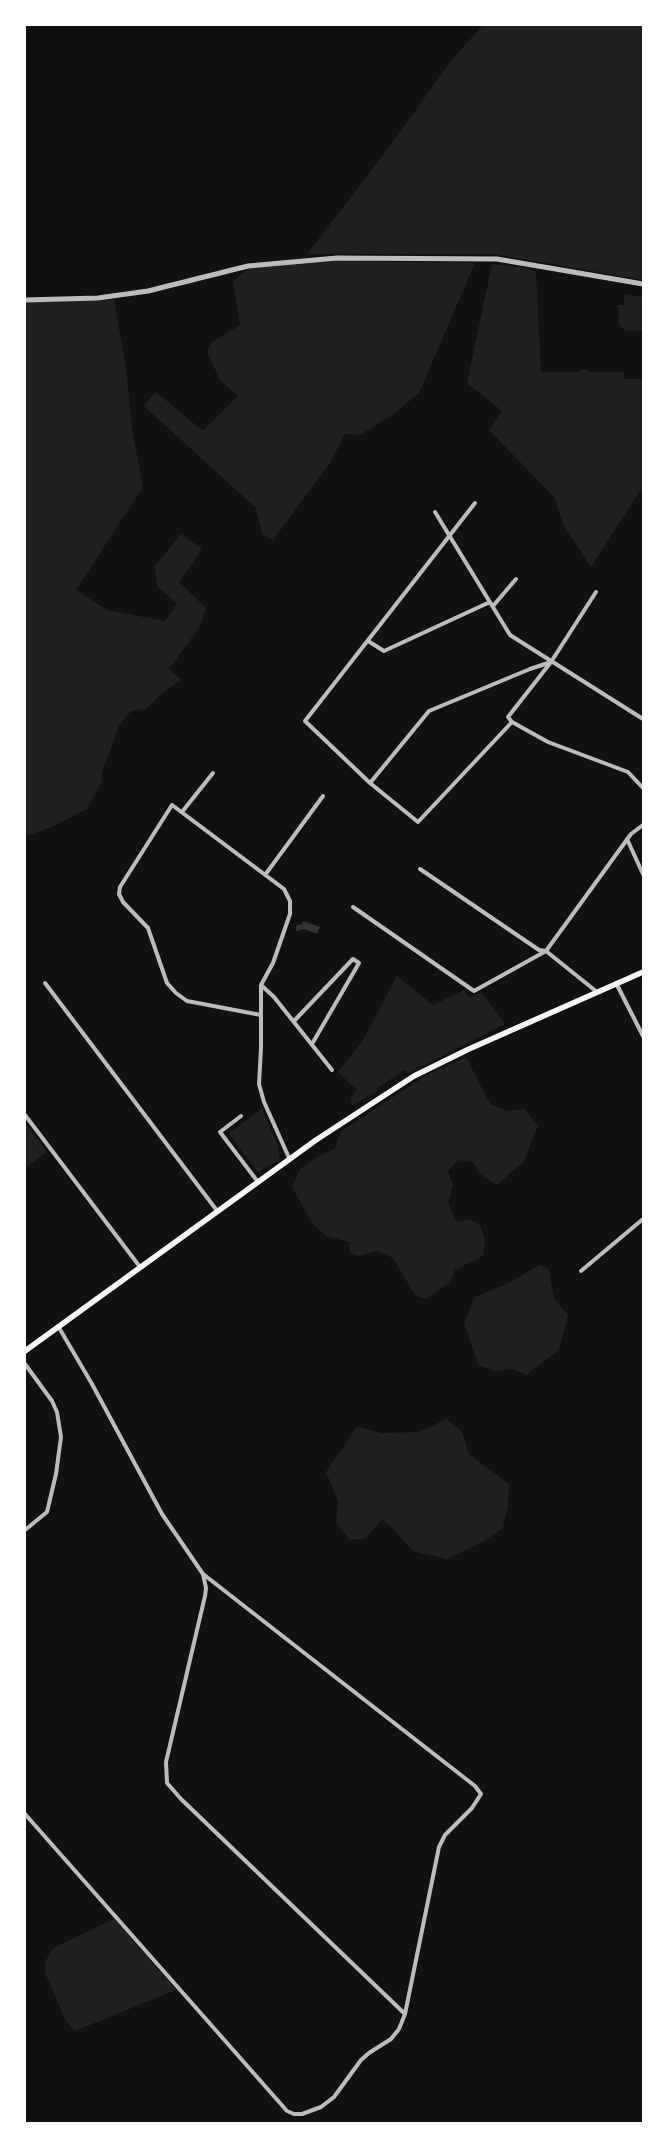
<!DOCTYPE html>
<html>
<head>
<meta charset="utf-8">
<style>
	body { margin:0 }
	#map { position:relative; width:668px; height:2148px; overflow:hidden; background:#111; font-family:"Public Sans",sans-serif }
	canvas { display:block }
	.frame { position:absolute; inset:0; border:26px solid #fff; pointer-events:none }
</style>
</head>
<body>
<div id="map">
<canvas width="668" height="2148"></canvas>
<div class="frame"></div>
</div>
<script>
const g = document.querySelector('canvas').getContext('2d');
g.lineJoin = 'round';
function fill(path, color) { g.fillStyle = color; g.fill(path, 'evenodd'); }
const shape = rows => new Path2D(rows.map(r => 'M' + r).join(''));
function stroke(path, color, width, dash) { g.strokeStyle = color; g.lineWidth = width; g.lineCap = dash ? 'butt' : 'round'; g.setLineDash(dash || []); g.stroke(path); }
fill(shape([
	[483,25,643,25,643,280,494,254,307,254,381,158,451,61],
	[337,261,475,263,419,393,395,413,360,435,345,434,330,463,273,540,262,534,256,508,144,406,156,392,203,431,238,396,220,380,207,352,212,342,240,325,233,281,249,268,307,262],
	[492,264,527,268,536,272,541,372,579,372,584,369,590,372,624,372,624,379,643,379,643,486,591,567,564,526,554,497,489,430,502,411,467,383],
	[624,294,643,297,643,330,626,331,619,325,618,305,624,305],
	[114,300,126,368,132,429,143,487,76,590,107,610,165,621,177,604,157,586,155,566,181,534,202,549,179,582,206,608,201,625,169,669,181,680,161,694,146,709,131,711,119,726,102,772,102,781,87,809,52,827,25,836,25,302],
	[397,976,433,1005,464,990,469,998,481,992,505,1024,409,1073,405,1070,377,1088,378,1091,351,1106,351,1098,357,1090,338,1072,362,1042],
	[466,1057,490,1104,508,1111,524,1109,538,1125,524,1161,497,1185,479,1173,473,1162,458,1160,448,1171,453,1186,448,1203,457,1222,469,1219,480,1225,485,1240,483,1256,455,1270,451,1282,426,1299,415,1295,393,1258,377,1251,357,1256,350,1253,349,1242,326,1236,312,1223,292,1187,300,1169,317,1157,335,1149,340,1132,425,1076],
	[262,1109,278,1146,280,1159,258,1173,229,1133],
	[25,1122,47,1152,25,1168],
	[539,1265,549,1269,554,1299,568,1315,559,1350,526,1375,514,1369,495,1371,478,1365,464,1323,475,1297,511,1282],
	[447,1419,462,1432,469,1454,509,1484,508,1505,503,1528,484,1541,447,1559,413,1551,394,1530,382,1519,366,1538,350,1540,336,1523,338,1501,326,1472,357,1427,382,1433,419,1432],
	[114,1919,176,1990,75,2031,66,2021,45,1973,45,1962,53,1948]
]), '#202020');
fill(shape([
	[303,921,320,927,317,934,304,929,297,931,295,928,298,924,301,925]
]), '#333');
stroke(shape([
	[475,503,305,721,370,783,418,822,512,722,508,717,551,662,596,592],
	[435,512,510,635,643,719],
	[493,606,516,579],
	[368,641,384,651,490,602],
	[512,722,548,742,628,772,643,788],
	[370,783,429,711,530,669,551,662],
	[182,812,213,773],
	[627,839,643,874],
	[420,869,539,950,546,951],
	[265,875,323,796],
	[353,907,474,991,546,951],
	[45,983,218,1212],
	[616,983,643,1036],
	[261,985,274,997,332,1070],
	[597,992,546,951,631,834,643,825],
	[261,1015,187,1001,176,993,167,983,148,928,123,902,119,894,120,887,172,805,284,889,290,901,290,914,273,963,261,985,261,1048,259,1084,264,1102,290,1160],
	[294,1021,353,959,359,963,312,1044],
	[25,1115,140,1267],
	[241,1116,220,1132,258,1182],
	[581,1271,643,1219],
	[25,1364,52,1401,57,1412,61,1437,56,1474,47,1512,25,1530],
	[203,1574,206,1588,205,1596,166,1762,167,1783,181,1799,405,2014],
	[25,1814,287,2111,294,2114,302,2114,321,2107,334,2097,361,2060,369,2053,391,2039,399,2029,405,2014,439,1847,445,1835,472,1808,481,1794,475,1786,203,1574,162,1514,92,1384,58,1326]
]), '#bcbcbc', 4);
stroke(shape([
	[25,300,98,298,148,291,248,266,337,258,497,259,643,284]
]), '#bcbcbc', 5);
stroke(shape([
	[25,1351,316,1140,414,1076,469,1049,643,972]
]), '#f5f5f5', 5.5);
</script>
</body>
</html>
